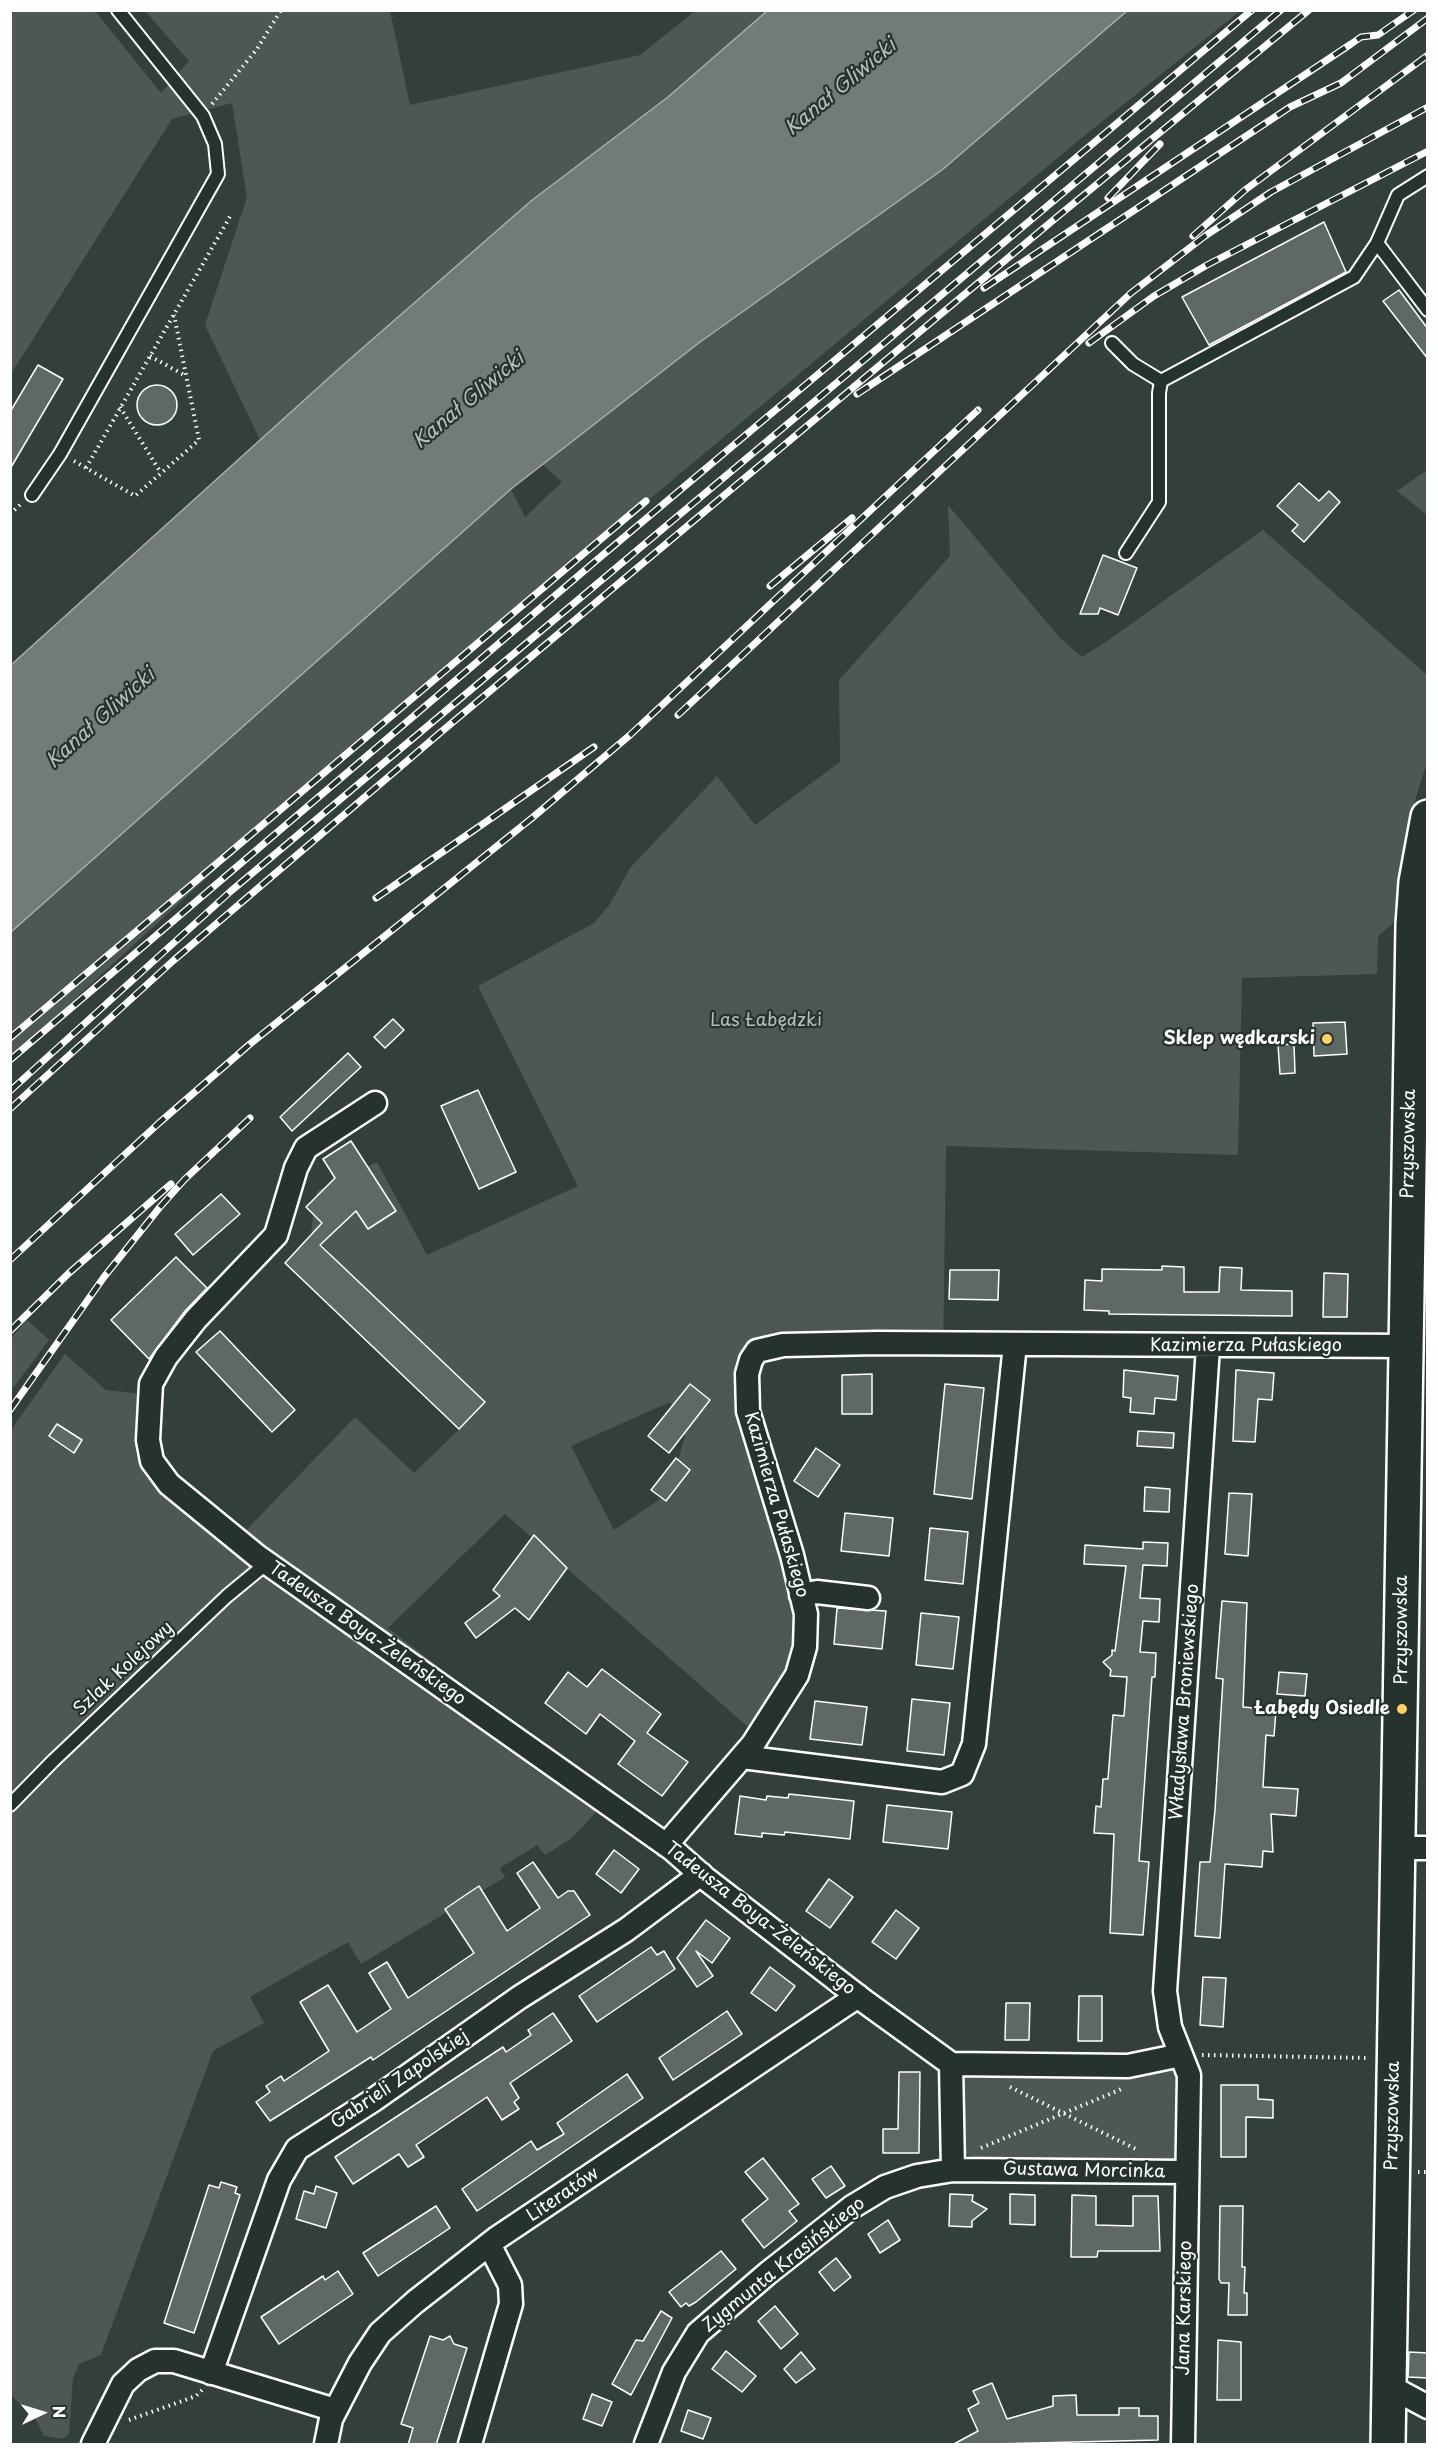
<!DOCTYPE html>
<html>
<head>
<meta charset="utf-8">
<style>
	body { margin:0 }
	#map { position:relative; width:1438px; height:2455px; overflow:hidden; background:#333f3a; font-family:"Playpen Sans",sans-serif }
	canvas { display:block }
	.frame { position:absolute; inset:0; border:12px solid #fff; pointer-events:none }
	.north { position:absolute; left:12px; top:2383px; width:60px; height:60px; -webkit-text-stroke:4px #26332d; paint-order:stroke; rotate:86deg; font-size:16px; font-weight:700; line-height:24px; text-align:center; color:#fff }
	.north::after { content:''; display:block; margin:auto; width:21px; height:27px; background:#fff; clip-path:polygon(50% 0,100% 100%,50% 72%,0 100%) }
</style>
</head>
<body>
<div id="map">
<canvas width="1438" height="2455"></canvas>
<div class="frame"></div>
<div class="north">N</div>
</div>
<script>
const g = document.querySelector('canvas').getContext('2d');
g.lineJoin = 'round';
function fill(path, color) { g.fillStyle = color; g.fill(path, 'evenodd'); }
const shape = rows => new Path2D(rows.map(r => 'M' + r).join(''));
function stroke(path, color, width, dash) { g.strokeStyle = color; g.lineWidth = width; g.lineCap = dash ? 'butt' : 'round'; g.setLineDash(dash || []); g.stroke(path); }
function write(font, color, halo, rows, align = 'center') {
  g.font = font + ' "Playpen Sans",sans-serif'; g.lineWidth = 4.5; g.setLineDash([]); g.textBaseline = 'middle'; g.strokeStyle = halo; g.fillStyle = color; for (const [text, x, y, turn = 0] of rows) {
    g.save(); g.translate(x, y); g.rotate((+turn || 0) * Math.PI / 180); g.textAlign = isNaN(turn) ? turn : align; if (halo) g.strokeText(text, 0, 0); g.fillText(text, 0, 0); g.restore();
  }
}
fill(shape([
	[11,11,95,11,161,93,189,61,145,11,390,11,410,105,640,55,695,11,767,11,668,97,531,201,260,440,205,325,247,197,232,103,172,119,11,374],
	[1127,11,1240,11,1073,145,621,523,213,872,11,1058,10,932,511,489,525,517,562,482,542,464,700,342,942,170],
	[1427,470,1427,515,1397,491],
	[948,505,1060,638,1082,657,1110,639,1263,530,1427,675,1427,762,1412,810,1397,920,1378,936,1377,974,1242,978,1238,1155,946,1146,943,1356,884,1353,790,1355,764,1361,757,1370,752,1400,798,1563,804,1685,760,1754,748,1727,505,1514,388,1628,576,1772,600,1808,572,1838,545,1855,537,1845,500,1868,505,1877,361,1964,348,1942,250,1997,264,2023,213,2051,101,2355,79,2364,73,2378,69,2434,63,2439,44,2436,36,2420,11,2395,11,1430,65,1354,106,1390,152,1395,149,1451,232,1545,355,1417,414,1473,476,1413,311,1232,317,1191,377,1162,427,1255,578,1186,478,986,594,923,610,904,630,868,717,776,755,825,840,762,839,680,950,556],
	[670,1402,685,1436,669,1493,614,1530,571,1446],
	[27,1320,49,1340,11,1391,11,1338],
	[1164,2064,1181,2078,1179,2158,1175,2161,978,2161,963,2152,957,2085,963,2074]
]), '#4d5853');
const water = shape([
	[767,11,1127,11,942,170,700,342,511,489,11,932,11,665,342,366,531,201,668,97,767,11]
]);
fill(water, '#737b78');
stroke(water, '#abb0ae', 1.5);
const building = shape([
	[1324,222,1346,272,1209,345,1182,297,1324,222],
	[1399,290,1428,329,1428,359,1383,301,1399,290],
	[38,365,63,379,10,469,10,412,38,365],
	'137 405a20 20 0 1 1 40 0a20 20 0 1 1-40 0Z',
	[1299,483,1319,501,1329,491,1340,502,1304,542,1292,531,1298,525,1277,506,1299,483],
	[1103,555,1137,568,1118,615,1100,608,1098,614,1080,614,1103,555],
	[393,1019,404,1030,385,1048,374,1037,393,1019],
	[1345,1022,1347,1054,1314,1056,1313,1023,1345,1022],
	[1294,1044,1295,1073,1280,1074,1278,1045,1294,1044],
	[348,1053,361,1067,292,1131,280,1117,348,1053],
	[478,1090,516,1172,479,1189,441,1106,478,1090],
	[351,1141,396,1211,368,1229,356,1211,320,1245,485,1402,459,1429,285,1263,322,1223,306,1207,335,1178,323,1159,351,1141],
	[221,1194,240,1214,193,1255,175,1234,221,1194],
	[176,1257,207,1288,185,1311,149,1359,111,1320,176,1257],
	[1162,1266,1184,1267,1184,1292,1219,1292,1220,1267,1242,1268,1241,1290,1292,1291,1292,1316,1109,1314,1109,1311,1084,1310,1085,1280,1102,1281,1102,1269,1162,1270,1162,1266],
	[950,1270,999,1270,998,1300,949,1299,950,1270],
	[1324,1273,1348,1274,1347,1317,1323,1317,1324,1273],
	[220,1331,295,1410,272,1432,196,1352,220,1331],
	[1124,1370,1178,1376,1176,1400,1155,1398,1154,1414,1130,1412,1131,1398,1123,1397,1124,1370],
	[1236,1370,1274,1373,1272,1400,1258,1399,1255,1442,1233,1441,1236,1370],
	[872,1374,872,1414,842,1414,842,1375,872,1374],
	[690,1384,710,1400,669,1453,648,1436,690,1384],
	[945,1384,984,1388,972,1499,934,1494,945,1384],
	[57,1424,82,1440,74,1453,49,1436,57,1424],
	[1138,1431,1174,1433,1173,1448,1137,1446,1138,1431],
	[816,1448,840,1465,818,1497,794,1481,816,1448],
	[676,1458,690,1470,666,1501,651,1490,676,1458],
	[1145,1487,1170,1489,1169,1512,1144,1511,1145,1487],
	[1229,1493,1252,1494,1248,1556,1225,1554,1229,1493],
	[845,1513,893,1518,889,1556,841,1551,845,1513],
	[930,1528,968,1532,963,1584,925,1580,930,1528],
	[534,1535,567,1568,529,1620,515,1608,476,1638,465,1623,500,1596,493,1590,534,1535],
	[1143,1542,1168,1543,1167,1566,1143,1565,1140,1598,1160,1599,1159,1622,1143,1621,1140,1652,1156,1653,1155,1677,1152,1677,1139,1861,1149,1862,1143,1935,1110,1933,1114,1834,1094,1833,1096,1806,1101,1807,1103,1779,1108,1779,1113,1715,1124,1716,1127,1677,1110,1676,1111,1670,1103,1662,1112,1655,1112,1650,1115,1651,1126,1566,1084,1564,1085,1545,1143,1549,1143,1542],
	[1222,1601,1247,1603,1243,1707,1276,1710,1274,1736,1266,1735,1263,1787,1298,1789,1296,1816,1271,1814,1273,1852,1263,1851,1262,1867,1225,1864,1220,1938,1195,1936,1200,1862,1210,1862,1215,1810,1223,1679,1216,1678,1222,1601],
	[837,1608,886,1611,882,1649,834,1644,837,1608],
	[921,1613,959,1617,953,1669,916,1665,921,1613],
	[602,1669,661,1714,647,1733,688,1762,662,1796,618,1764,635,1741,600,1714,586,1734,545,1703,568,1672,587,1687,602,1669],
	[1279,1672,1307,1674,1305,1696,1277,1694,1279,1672],
	[912,1699,950,1703,944,1755,907,1751,912,1699],
	[815,1701,867,1707,862,1745,810,1739,815,1701],
	[789,1794,854,1801,850,1839,785,1832,784,1835,762,1833,762,1837,735,1834,740,1796,766,1800,767,1796,788,1798,789,1794],
	[887,1805,952,1812,948,1849,883,1842,887,1805],
	[614,1850,639,1869,621,1893,596,1874,614,1850],
	[533,1862,558,1898,568,1891,574,1891,590,1915,373,2060,371,2057,270,2121,256,2102,270,2092,266,2086,281,2076,284,2081,329,2051,300,2002,328,1985,357,2032,391,2009,369,1973,387,1962,408,1998,474,1953,445,1909,461,1898,479,1886,507,1931,540,1908,517,1873,533,1862],
	[829,1879,853,1897,830,1928,806,1911,829,1879],
	[896,1910,919,1928,896,1959,872,1942,896,1910],
	[706,1920,730,1938,712,1963,696,1951,713,1976,697,1987,677,1958,706,1920],
	[651,1947,657,1955,664,1951,675,1969,597,2022,579,1996,651,1947],
	[770,1967,795,1986,776,2011,751,1993,770,1967],
	[1203,1977,1226,1978,1223,2027,1200,2025,1203,1977],
	[1079,1996,1102,1996,1102,2041,1078,2041,1079,1996],
	[1006,2003,1030,2003,1029,2040,1005,2040,1006,2003],
	[727,2011,742,2034,673,2080,659,2058,727,2011],
	[553,2013,572,2041,510,2083,519,2098,514,2102,519,2109,502,2120,487,2097,416,2145,424,2157,408,2167,399,2154,353,2184,335,2157,503,2047,506,2052,531,2035,528,2030,553,2013],
	[899,2072,920,2072,919,2153,883,2153,883,2129,898,2129,899,2072],
	[627,2074,643,2098,477,2211,462,2189,531,2141,537,2150,564,2134,557,2123,627,2074],
	[1221,2085,1258,2085,1258,2099,1273,2100,1273,2118,1246,2117,1246,2157,1221,2157,1221,2085],
	[763,2158,799,2204,789,2211,797,2221,764,2248,742,2220,768,2199,745,2172,763,2158],
	[831,2166,845,2186,826,2198,812,2179,831,2166],
	[221,2182,237,2187,235,2193,240,2195,194,2333,164,2323,209,2185,219,2188,221,2182],
	[316,2186,337,2193,326,2228,296,2219,304,2191,314,2194,316,2186],
	[950,2194,973,2195,972,2201,987,2209,972,2221,972,2227,949,2226,950,2194],
	[1010,2194,1035,2195,1035,2225,1010,2224,1010,2194],
	[1072,2195,1096,2196,1096,2225,1133,2226,1133,2196,1158,2196,1160,2251,1098,2251,1097,2257,1071,2257,1072,2195],
	[436,2206,450,2228,378,2276,363,2253,436,2206],
	[1220,2206,1243,2206,1242,2267,1245,2267,1244,2293,1247,2293,1247,2315,1228,2315,1229,2283,1221,2283,1219,2279,1220,2206],
	[888,2220,900,2240,880,2253,868,2234,888,2220],
	[721,2251,736,2269,696,2302,689,2306,686,2303,681,2307,669,2292,721,2251],
	[836,2258,851,2277,834,2291,819,2272,836,2258],
	[338,2271,353,2294,279,2344,261,2317,323,2276,325,2280,338,2271],
	[775,2306,798,2334,781,2349,758,2321,775,2306],
	[661,2311,672,2318,631,2395,612,2384,636,2340,643,2341,661,2311],
	[430,2336,443,2340,450,2336,454,2344,467,2348,436,2445,408,2445,413,2428,401,2424,430,2336],
	[1218,2340,1241,2342,1241,2400,1217,2400,1218,2340],
	[726,2351,756,2376,742,2392,712,2369,726,2351],
	[801,2352,815,2369,796,2383,784,2369,801,2352],
	[1409,2352,1428,2353,1428,2378,1408,2377,1409,2352],
	[992,2383,1007,2419,1053,2406,1053,2396,1076,2395,1077,2415,1119,2415,1119,2408,1139,2408,1139,2416,1158,2416,1158,2440,952,2445,978,2431,968,2409,979,2403,973,2391,992,2383],
	[592,2394,612,2402,602,2426,583,2419,592,2394],
	[688,2410,711,2418,703,2439,681,2431,688,2410]
]);
fill(building, '#5f6964');
stroke(building, '#fff', 1.5);
const lane = shape([
	[1377,243,1428,310],
	[1112,343,1133,364,1161,381],
	[32,495,60,454,218,174,215,144,203,116,118,10],
	[1126,553,1159,502,1159,393,1161,381,1354,277,1377,243,1398,195,1428,176],
	[10,1805,53,1761,227,1596,267,1563]
]);
const street = shape([
	[375,1103,306,1148,296,1168,276,1235,196,1319,166,1357,151,1384,148,1440,152,1461,169,1484,257,1556,672,1849,706,1879,864,2001,951,2064],
	[801,1595,817,1592,868,1598],
	[742,1757,942,1782,962,1774,974,1744,1015,1344],
	[666,1845,753,1744,797,1675,805,1647,806,1614,792,1555,748,1411,747,1374,751,1360,757,1351,783,1345,877,1343,1406,1346],
	[1397,1848,1428,1848],
	[951,2064,1128,2066,1181,2055],
	[951,2064,953,2170],
	[211,2373,279,2180,297,2149,372,2101,520,1997,626,1930,701,1874],
	[1389,2386,1428,2407],
	[93,2444,123,2384,138,2370,155,2361,174,2361,335,2410],
	[326,2444,331,2419,360,2363,380,2333,415,2302,497,2238,858,1996],
	[470,2444,511,2304,510,2285,489,2244],
	[646,2444,674,2372,698,2333,768,2273,852,2207,885,2187,917,2176,953,2170,1187,2172],
	[1183,2444,1189,2075,1170,2027,1165,1991,1208,1347]
]);
const secondary = shape([
	[1388,2444,1413,925,1416,882,1428,817]
]);
stroke(lane, '#fff', 16);
stroke(street, '#fff', 27);
stroke(secondary, '#fff', 38);
stroke(shape([
	[212,104,257,49,281,10],
	[150,356,186,376],
	[120,407,161,473],
	[74,461,135,496,199,440,174,315],
	[86,468,232,213],
	[10,514,22,503],
	[1202,2055,1368,2058],
	[1010,2087,1138,2150],
	[981,2148,1124,2088],
	[1418,2172,1428,2172],
	[129,2420,196,2396,202,2390]
]), '#fff', 4, [1.5, 4.5]);
stroke(lane, '#26332d', 12);
stroke(street, '#26332d', 22);
stroke(secondary, '#26332d', 33);
const rail = shape([
	[1108,198,1160,144],
	[1193,236,1245,190,1428,55],
	[984,288,1351,44,1361,37,1378,35,1414,10],
	[1089,343,1154,296,1207,265,1428,151],
	[857,394,1290,107,1341,83,1428,18],
	[770,586,852,518],
	[678,715,1131,293,1205,236,1271,192,1428,107],
	[376,898,594,747],
	[10,1038,646,501],
	[10,1060,598,559,1252,10],
	[10,1091,231,891,1281,10],
	[10,1109,174,960,441,732,1057,217,1309,10],
	[10,1260,159,1123,250,1044,532,818,630,735,978,410],
	[10,1331,69,1273,171,1184],
	[10,1410,104,1277,160,1207,185,1179,250,1118]
]);
stroke(rail, '#fff', 7);
stroke(rail, '#26332d', 4.5, [14]);
for (const [x, y, r, color] of [
	[1327,1039,6,"#ffd166"],
	[1402,1709,6,"#ffd166"]
]) { const dot = new Path2D(); dot.arc(x, y, r, 0, 2 * Math.PI); g.fillStyle = color; g.fill(dot); stroke(dot, '#26332d', 2); }
write('18px', '#b8bcba', '#26332d', [
	["Las Łabędzki",766,1021]
]);
write('bold 18px', '#fff', '#26332d', [
	["Sklep wędkarski",1315,1039],
	["Łabędy Osiedle",1390,1709]
], 'right');
write('18px', '#fff', '#26332d', [
	["Przyszowska",1409,1144,-89],
	["Kazimierza Pułaskiego",1246,1346],
	["Kazimierza Pułaskiego",776,1505,74],
	["Przyszowska",1402,1630,-90],
	["Tadeusza Boya-Żeleńskiego",367,1634,35],
	["Szlak Kolejowy",124,1669,-43],
	["Władysława Broniewskiego",1185,1702,-86],
	["Tadeusza Boya-Żeleńskiego",760,1919,38],
	["Gabrieli Zapolskiej",400,2080,-34],
	["Przyszowska",1393,2116,-89],
	["Gustawa Morcinka",1084,2171,1],
	["Literatów",563,2195,-34],
	["Zygmunta Krasińskiego",784,2265,-39],
	["Jana Karskiego",1185,2308,-89]
]);
write('italic 20px', '#b9bdbc', '#26332d', [
	["Kanał Gliwicki",841,88,-40],
	["Kanał Gliwicki",469,401,-40],
	["Kanał Gliwicki",101,719,-42]
]);
</script>
</body>
</html>
